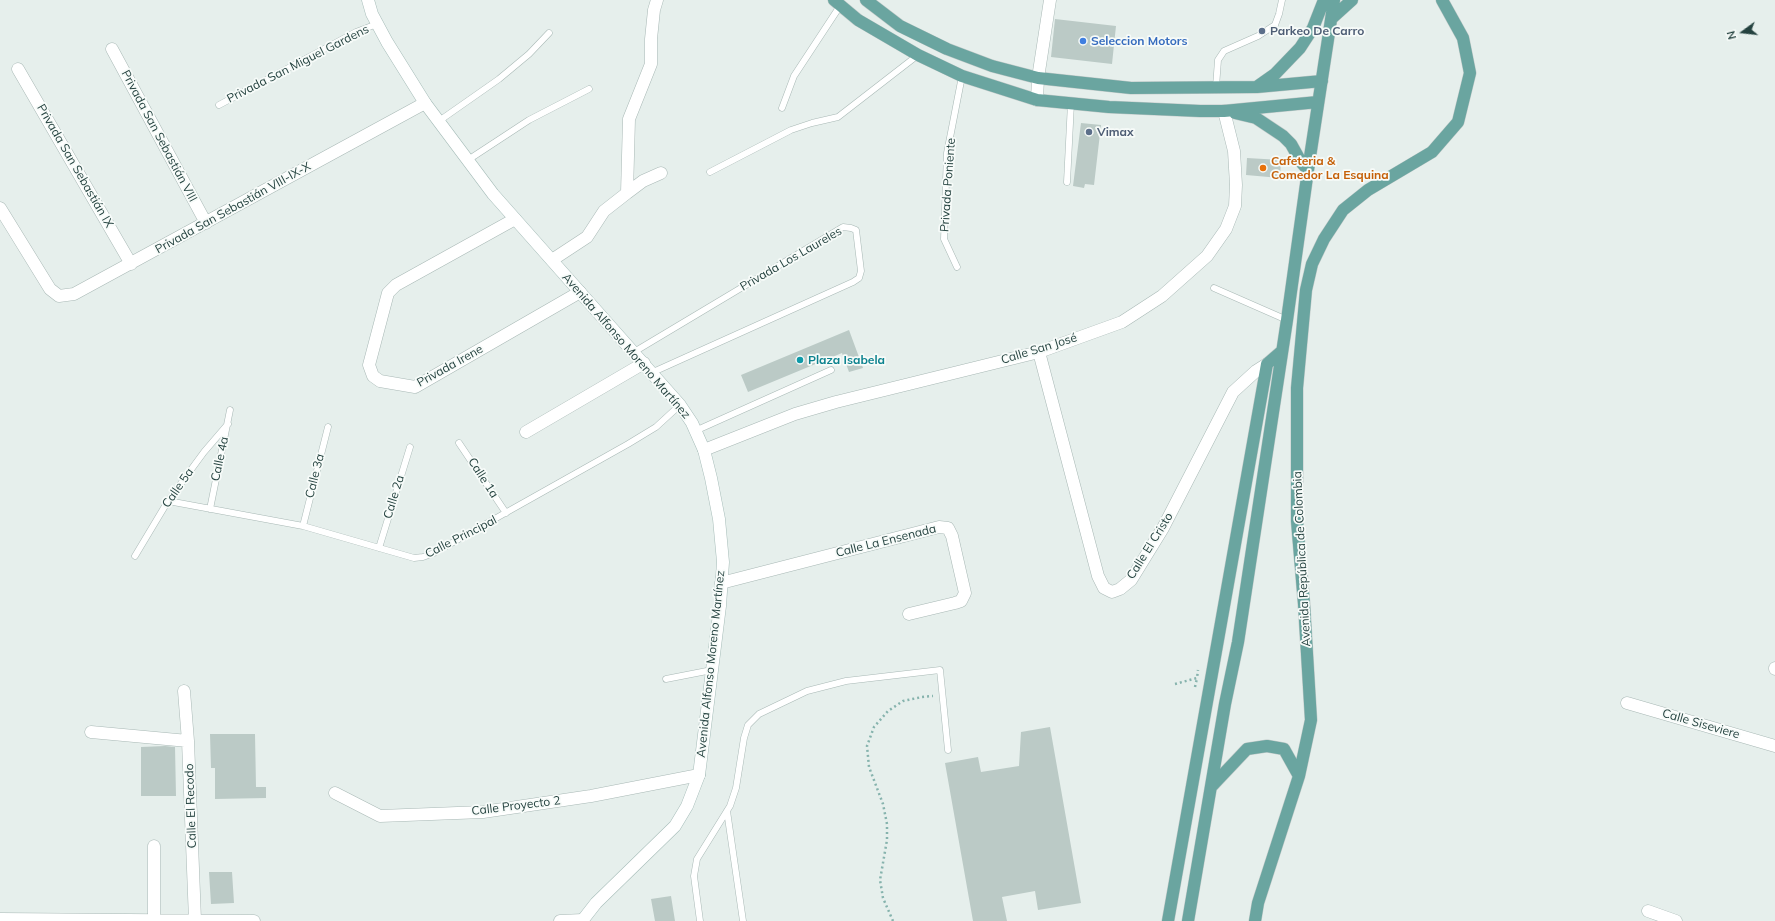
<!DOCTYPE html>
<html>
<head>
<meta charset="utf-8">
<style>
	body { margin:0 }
	#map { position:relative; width:1775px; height:921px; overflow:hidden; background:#e6efec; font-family:Mulish,sans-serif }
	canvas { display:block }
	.north { position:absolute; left:1723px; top:12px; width:40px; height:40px; -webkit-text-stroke:3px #f7fbf9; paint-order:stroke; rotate:255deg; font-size:11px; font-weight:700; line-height:16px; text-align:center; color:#24423f }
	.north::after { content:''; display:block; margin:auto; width:14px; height:18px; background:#24423f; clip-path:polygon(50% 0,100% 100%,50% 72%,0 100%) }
</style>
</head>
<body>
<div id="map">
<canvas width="1775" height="921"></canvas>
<div class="north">N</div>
</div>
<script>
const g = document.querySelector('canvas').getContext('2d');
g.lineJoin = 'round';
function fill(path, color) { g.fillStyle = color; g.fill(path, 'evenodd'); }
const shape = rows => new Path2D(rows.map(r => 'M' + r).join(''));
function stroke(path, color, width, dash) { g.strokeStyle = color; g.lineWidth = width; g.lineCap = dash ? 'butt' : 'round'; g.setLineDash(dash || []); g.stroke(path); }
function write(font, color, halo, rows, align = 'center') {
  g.font = font + ' Mulish,sans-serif'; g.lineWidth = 3.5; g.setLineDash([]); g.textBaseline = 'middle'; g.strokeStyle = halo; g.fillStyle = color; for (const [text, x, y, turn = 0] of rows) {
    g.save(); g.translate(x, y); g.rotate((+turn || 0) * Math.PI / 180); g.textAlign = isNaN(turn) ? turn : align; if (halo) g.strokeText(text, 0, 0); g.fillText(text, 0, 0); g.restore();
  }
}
fill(shape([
	[1055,19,1116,26,1112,64,1051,57],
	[1081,123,1101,125,1094,185,1085,184,1084,188,1073,186],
	[1247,158,1281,160,1280,178,1246,175],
	[849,330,863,368,849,372,842,353,748,392,741,375],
	[1050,727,1081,903,1038,910,1035,891,1002,897,1007,921,973,921,945,763,978,757,981,772,1019,766,1021,732],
	[210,734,255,734,256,787,266,787,266,798,215,799,215,768,211,768],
	[165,746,175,747,176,796,141,796,141,747],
	[209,872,232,872,234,903,211,904],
	[671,896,675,921,655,921,651,899]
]), '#bbcac6');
const service = shape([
	[1216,87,1218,60,1224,51,1258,36,1275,25,1279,14,1282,0],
	[219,105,356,32,377,24],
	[782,108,794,76,840,6],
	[439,121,499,79,529,54,549,33],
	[468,160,529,120,589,89],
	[710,172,791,130,812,123,838,117,918,55],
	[1067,182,1071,103],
	[957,267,944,239,947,153,962,76],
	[1214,288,1287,320],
	[634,352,843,227,851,228,856,230,861,271,859,278,853,282,651,373],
	[695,431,831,370],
	[459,443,506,513],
	[168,501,303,526,414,558,423,557,434,553,628,444,656,427,680,405],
	[210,509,230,410],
	[303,526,328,427],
	[379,548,410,447],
	[135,556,168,501,204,452,228,424],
	[666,679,712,670],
	[727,811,743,921],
	[700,921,694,876,697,859,730,806,736,788,744,738,748,725,759,714,807,691,846,681,940,670,948,750]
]);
const minor = shape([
	[112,49,206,223],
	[18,69,131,264],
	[1037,100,1038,78,1050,0],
	[627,193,643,181,661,173],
	[0,208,50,289,59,296,74,294,425,103],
	[515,219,396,285,388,293,369,365,373,376,380,381,415,387,580,292],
	[552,260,587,237,604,211,627,193,629,119,651,64,651,39,654,10,657,0],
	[1039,352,1098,576,1104,588,1112,592,1120,589,1131,580,1163,528,1233,392,1256,371,1267,364],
	[526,432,644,363],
	[704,450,795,414,836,402,1039,352,1122,322,1162,296,1207,256,1226,229,1235,206,1236,185,1234,151,1224,111],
	[721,583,939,527,948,528,952,536,965,593,961,601,955,603,909,614],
	[1775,668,1775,669],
	[184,691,188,741,195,920],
	[1627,703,1775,746],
	[91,732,188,741],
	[335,793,380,816,483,812,591,796,699,775],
	[1648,911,1676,921],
	[0,919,254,921],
	[154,920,154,846],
	[560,921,583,920]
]);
const secondary = shape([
	[368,0,372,14,387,42,425,103,493,194,680,405,692,423,704,450,711,478,719,519,723,562,720,606,699,775,687,806,675,826,596,903,582,921]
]);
const primary = shape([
	[834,0,858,20,918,55,962,76,1037,100,1109,107,1200,111,1224,111,1318,102],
	[866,0,900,26,947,49,992,66,1038,78,1131,88,1257,87,1322,81],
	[1331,19,1352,0],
	[1258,86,1275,74,1300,48,1313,28,1324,0],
	[1235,113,1256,118,1283,136,1291,144,1301,162,1308,170],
	[1212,786,1247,749,1267,746,1284,749,1299,776],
	[1168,921,1267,364,1282,351],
	[1188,921,1225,704,1238,642,1287,320,1308,170,1334,0],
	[1255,921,1258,903,1299,776,1311,720,1304,604,1297,521,1297,388,1306,290,1312,264,1324,239,1343,210,1368,190,1432,152,1458,122,1470,73,1463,38,1442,0]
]);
stroke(service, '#a8b8b5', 7);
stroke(minor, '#a8b8b5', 13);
stroke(secondary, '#a4bbb7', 13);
stroke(primary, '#c2cac9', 13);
stroke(shape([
	[1175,684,1197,678,1198,670],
	[1195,687,1197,678],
	[893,921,883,898,880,880,887,840,887,824,883,804,869,767,867,746,874,727,888,711,903,701,922,697,933,696]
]), '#86b3ad', 2.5, [2, 3]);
stroke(service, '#fff', 6);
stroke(minor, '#fff', 12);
stroke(secondary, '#fff', 12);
stroke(primary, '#6aa5a0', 12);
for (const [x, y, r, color] of [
	[1262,31,4,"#5c6f8a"],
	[1083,41,4,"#3f7fe0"],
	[1089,132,4,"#5c6f8a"],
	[1263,168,4,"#e8710a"],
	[800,360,4,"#0f9aa8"]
]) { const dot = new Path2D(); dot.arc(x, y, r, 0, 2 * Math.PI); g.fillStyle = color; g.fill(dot); stroke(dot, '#f7fbf9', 1.5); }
write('bold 12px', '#4e5e75', '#f7fbf9', [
	["Parkeo De Carro",1270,31],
	["Vimax",1097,132]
], 'left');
write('bold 12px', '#366cbe', '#f7fbf9', [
	["Seleccion Motors",1091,41]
], 'left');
write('12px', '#24423f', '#f7fbf9', [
	["Privada San Miguel Gardens",298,64,-27],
	["Privada San Sebastián VIII",159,136,62],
	["Privada San Sebastián IX",75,166,60],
	["Privada Poniente",948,185,-86],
	["Privada San Sebastián VIII-IX-X",233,208,-29],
	["Privada Los Laureles",791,259,-30],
	["Avenida Alfonso Moreno Martínez",626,346,49],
	["Calle San José",1039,349,-17],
	["Privada Irene",450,366,-29],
	["Calle 4a",220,459,-78],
	["Calle 3a",315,476,-76],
	["Calle 1a",483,478,57],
	["Calle 5a",178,488,-55],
	["Calle 2a",394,497,-73],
	["Calle Principal",461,537,-27],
	["Calle La Ensenada",886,541,-14],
	["Calle El Cristo",1150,546,-58],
	["Avenida República de Colombia",1302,559,-93],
	["Avenida Alfonso Moreno Martínez",711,664,-84],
	["Calle Siseviere",1701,724,16],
	["Calle El Recodo",191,806,-92],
	["Calle Proyecto 2",516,806,-7]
]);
write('bold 12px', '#c56008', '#f7fbf9', [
	["Cafeteria &",1271,161],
	["Comedor La Esquina",1271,175]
], 'left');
write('bold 12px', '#0d838f', '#f7fbf9', [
	["Plaza Isabela",808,360]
], 'left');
</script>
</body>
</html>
